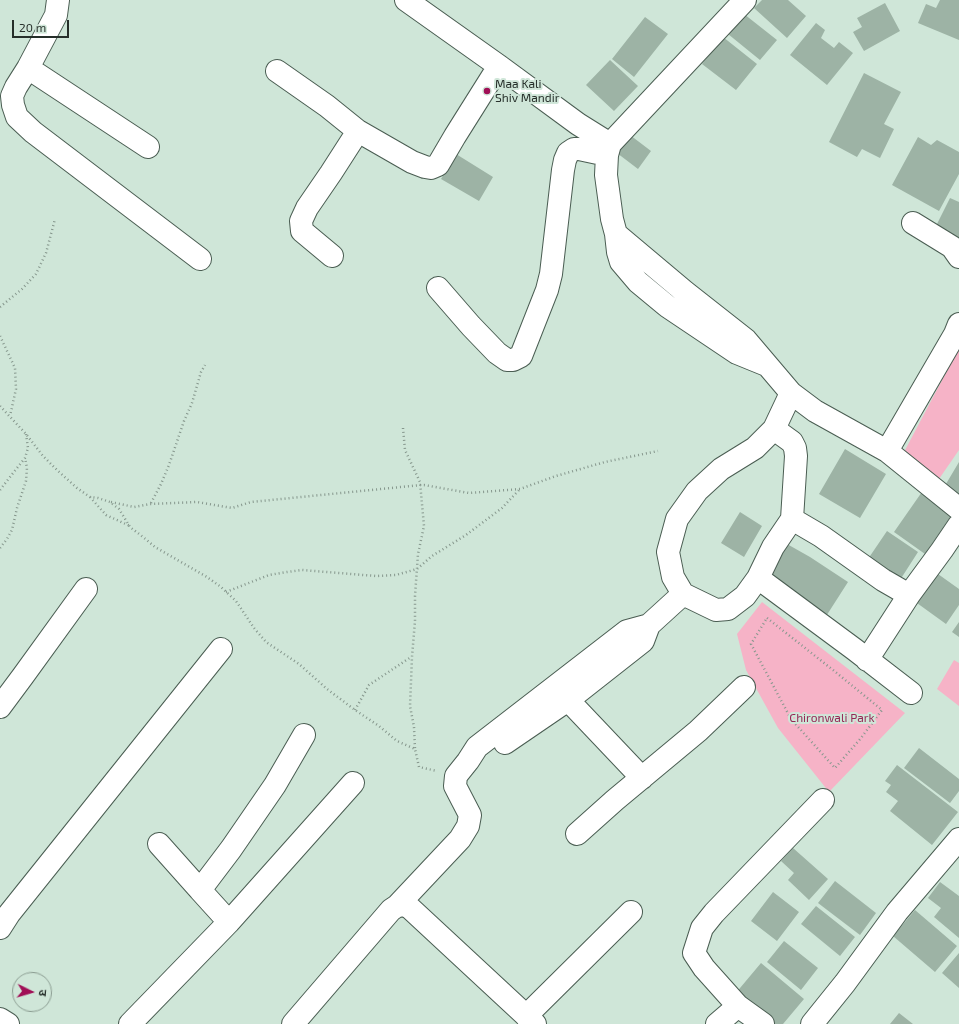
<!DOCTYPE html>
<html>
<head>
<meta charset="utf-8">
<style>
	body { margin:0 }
	#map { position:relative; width:959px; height:1024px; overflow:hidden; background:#cfe6d8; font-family:"Exo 2","Noto Sans Devanagari",sans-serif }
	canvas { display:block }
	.north { position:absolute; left:12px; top:972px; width:40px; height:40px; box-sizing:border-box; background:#cfe6d8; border:1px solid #8b9d92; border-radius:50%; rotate:95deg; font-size:11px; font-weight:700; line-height:16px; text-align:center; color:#262f2a }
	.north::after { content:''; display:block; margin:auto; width:14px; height:18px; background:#a00f56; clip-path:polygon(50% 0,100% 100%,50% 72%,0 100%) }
	.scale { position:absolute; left:12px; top:20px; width:57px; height:18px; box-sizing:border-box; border:2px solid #262f2a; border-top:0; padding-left:5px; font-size:12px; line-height:14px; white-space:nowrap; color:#262f2a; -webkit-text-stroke:3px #cfe6d8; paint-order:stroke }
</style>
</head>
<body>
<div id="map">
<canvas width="959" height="1024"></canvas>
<div class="north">उ</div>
<div class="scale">20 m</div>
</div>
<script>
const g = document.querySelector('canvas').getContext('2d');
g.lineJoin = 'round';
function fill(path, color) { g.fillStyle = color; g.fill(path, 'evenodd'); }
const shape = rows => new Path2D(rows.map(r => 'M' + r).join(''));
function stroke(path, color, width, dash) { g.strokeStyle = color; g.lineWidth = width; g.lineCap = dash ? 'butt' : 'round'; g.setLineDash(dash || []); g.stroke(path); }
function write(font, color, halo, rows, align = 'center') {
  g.font = font + ' "Exo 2",sans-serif'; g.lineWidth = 4; g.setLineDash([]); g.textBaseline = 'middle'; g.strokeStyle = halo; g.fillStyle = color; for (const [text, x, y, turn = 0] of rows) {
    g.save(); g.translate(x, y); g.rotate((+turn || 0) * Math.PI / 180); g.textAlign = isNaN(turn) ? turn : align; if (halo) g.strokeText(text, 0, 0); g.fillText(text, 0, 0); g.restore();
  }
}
fill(shape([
	[959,348,959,450,939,479,903,454],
	[762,602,905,713,829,792,778,728,746,670,737,634],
	[954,660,959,663,959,706,937,689]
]), '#f6b3c7');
fill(shape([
	[762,0,788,0,806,16,787,38,754,8],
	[940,0,959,0,959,40,918,23,926,4,936,8],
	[885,3,900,31,864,51,853,32,862,27,857,18],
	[744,14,777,40,760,60,728,34],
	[645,17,668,34,634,77,612,59],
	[816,23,825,30,821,38,834,48,839,42,853,53,827,85,790,55],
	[723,37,757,64,736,90,702,64],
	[610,60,638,86,614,111,586,85],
	[864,73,901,92,884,124,894,129,880,158,862,149,857,157,829,142],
	[626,132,651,151,638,169,613,150],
	[918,137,931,145,937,140,959,152,959,174,939,211,892,185],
	[456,154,493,177,479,201,441,179],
	[950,198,959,202,959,241,935,228],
	[845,449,886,474,860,518,819,494],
	[959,462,959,499,943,489],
	[924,489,955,510,925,554,894,532],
	[740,512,762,526,744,557,721,543],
	[887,531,918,552,900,580,868,559],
	[787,544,810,557,848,582,823,621,767,579],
	[931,569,959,589,959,605,946,624,910,598],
	[959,622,959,637,952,632],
	[919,748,959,779,959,791,950,803,904,768],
	[897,765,958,812,932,845,890,811,898,801,886,792,891,785,885,781],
	[793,848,828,879,809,900,788,880,794,873,781,861],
	[835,881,876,913,860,935,818,903],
	[940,882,959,896,959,938,934,917,941,908,928,898],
	[773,892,799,912,777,941,751,921],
	[816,906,855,937,840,956,801,924],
	[915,910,957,946,935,972,893,936],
	[784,941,818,968,801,990,767,962],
	[959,953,959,988,942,973],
	[761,963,804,999,783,1024,771,1024,735,994],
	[899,1013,913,1024,890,1024]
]), '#9db3a5');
const street = shape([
	[58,0,56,15,28,68,16,87,12,96,13,105,17,117,33,132,200,259],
	[406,0,499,66,578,124,610,144],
	[745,0,610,144,607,155,606,175,612,219,616,234,618,252,621,262,638,282,667,306,737,353,764,364],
	[28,68,148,147],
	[277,71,327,106,358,131,412,162,425,167,431,168,438,165,455,136,499,66],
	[913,223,952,247,959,257],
	[332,256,302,231,301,221,307,208,331,173,358,131],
	[438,288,471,326,497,353,507,360,513,360,521,356,547,290,551,274,563,170,565,160,568,153,574,149,579,149,607,155],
	[791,393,815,411,887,451,955,334,959,324],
	[774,429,792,442,795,448,796,456,792,519],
	[887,451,959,509],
	[758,578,854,649,911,693],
	[683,594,716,610,728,609,745,596,758,578,773,547,792,519,821,536,883,580,909,595,942,550,959,525],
	[867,660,909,595],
	[568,700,642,778],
	[0,707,23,676,86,589],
	[505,743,568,700,643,641,649,625],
	[577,834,615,800,698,731,744,687],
	[159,844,200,890],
	[397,906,404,905,410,908,535,1024],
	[229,922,353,783],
	[0,928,9,914,221,649],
	[738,1006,704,968,694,953,702,928,714,913,823,800],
	[526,1016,631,912],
	[0,1019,8,1024],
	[130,1024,229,922,200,890,231,849,275,785,304,735],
	[293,1024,391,910,397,906,460,839,468,826,470,815,455,786,456,776,468,761,477,747,627,631,649,625,683,594,673,577,668,552,677,519,697,491,721,469,755,448,774,429,791,393,746,340,685,292,616,234],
	[717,1024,738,1006,763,1024],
	[812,1024,845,983,897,912,959,839]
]);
stroke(street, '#4a5d52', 24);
stroke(shape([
	[0,307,22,289,36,274,46,253,55,219],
	[0,336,15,368,16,389,10,416],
	[0,406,26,434,43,456,58,471,77,488,90,497,98,498,110,502,119,509,130,527,143,537,155,547,207,577,221,587,236,601,254,628,266,642,299,664,327,689,355,710,379,726,397,741,415,749,419,767,437,771],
	[403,428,405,450,420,482,424,526,418,554,415,596,415,621,412,657,410,706,414,727,415,749],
	[0,490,17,468,25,458,28,448,26,434],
	[90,497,106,515,130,526],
	[111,502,134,507,150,504,197,502,232,508,251,502,421,485,424,485,469,493,520,489,556,476,605,462,658,451],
	[151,503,161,484,169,465,184,421,192,403,201,372,205,365],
	[0,548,7,539,12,530,17,508,26,481,27,468,25,458],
	[226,592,269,575,287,572,302,570,376,576,396,575,417,569,432,556,466,535,502,508,520,489],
	[767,618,833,670,882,710,861,738,835,768,791,719,751,644,767,618],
	[355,710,369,685,411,657]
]), '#86978d', 2.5, [1, 3]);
stroke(street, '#fff', 22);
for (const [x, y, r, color] of [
	[487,91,4,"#a00f56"]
]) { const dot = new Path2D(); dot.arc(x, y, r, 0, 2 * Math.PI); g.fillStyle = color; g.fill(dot); stroke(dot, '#cfe6d8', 1.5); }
write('12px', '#262f2a', '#cfe6d8', [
	["Maa Kali",495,84],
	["Shiv Mandir",495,98]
], 'left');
write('12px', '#942855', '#cfe6d8', [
	["Chironwali Park",832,718]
]);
</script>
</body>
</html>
